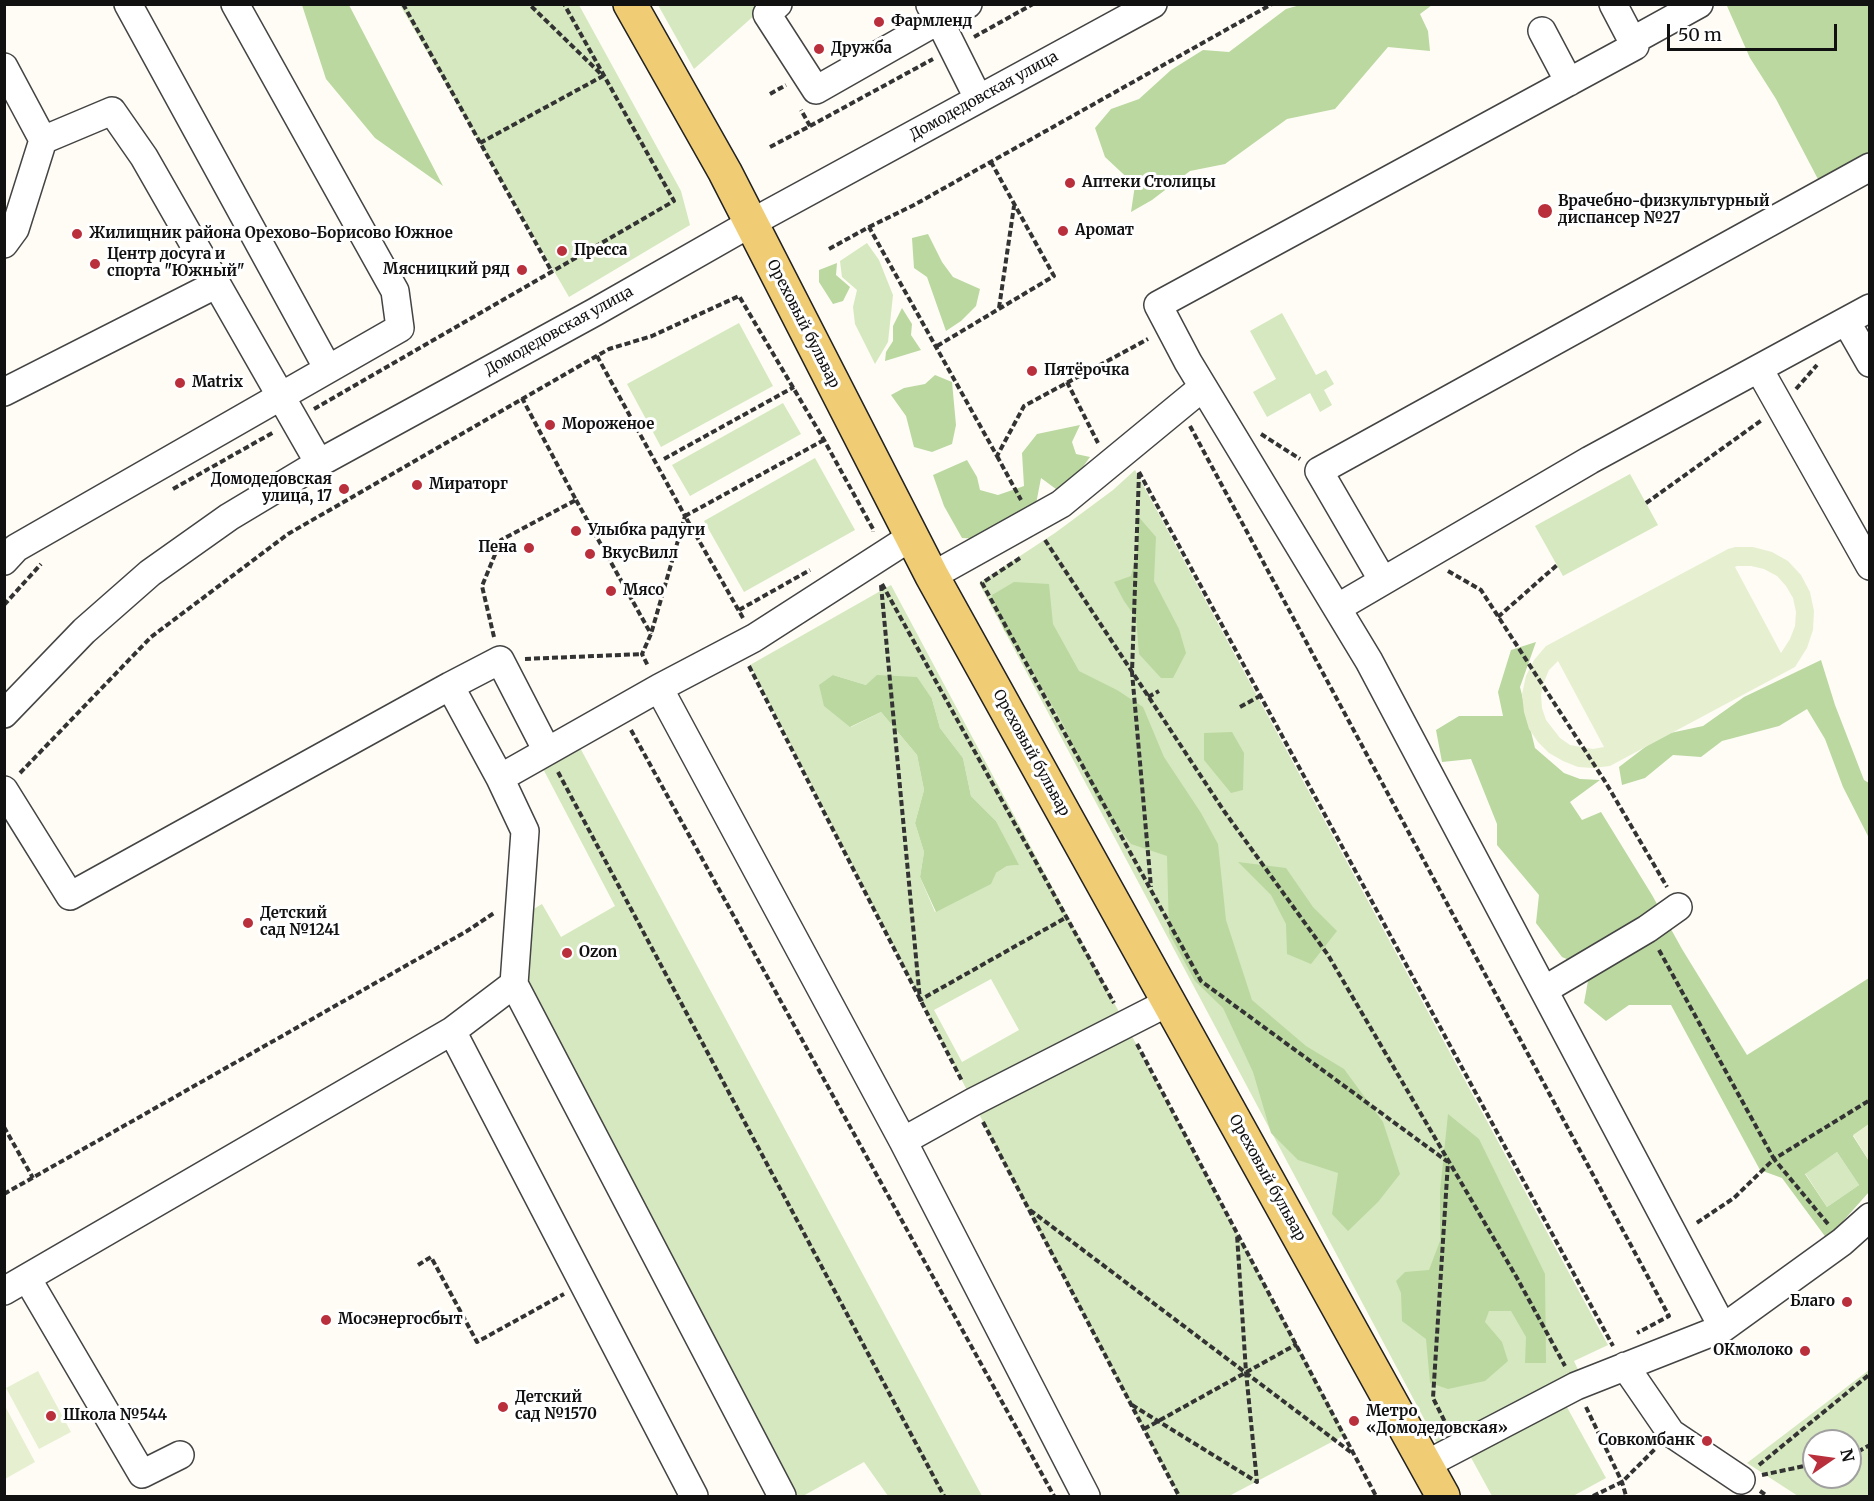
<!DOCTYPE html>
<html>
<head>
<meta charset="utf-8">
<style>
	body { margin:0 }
	#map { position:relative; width:1874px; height:1501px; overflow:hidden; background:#fefcf5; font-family:Merriweather,serif }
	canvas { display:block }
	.frame { position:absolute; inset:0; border:6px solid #111; pointer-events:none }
	.north { position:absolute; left:1802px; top:1429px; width:60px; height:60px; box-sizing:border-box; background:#fff; border:2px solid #a0a0a0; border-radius:50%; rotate:77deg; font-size:16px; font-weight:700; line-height:24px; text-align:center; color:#111 }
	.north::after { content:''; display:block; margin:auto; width:21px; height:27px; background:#b9303c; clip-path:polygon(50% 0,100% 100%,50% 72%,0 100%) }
	.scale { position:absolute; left:1667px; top:24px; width:170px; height:27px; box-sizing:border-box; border:3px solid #111; border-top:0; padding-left:8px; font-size:18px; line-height:21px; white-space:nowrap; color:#111; -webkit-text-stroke:4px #fff; paint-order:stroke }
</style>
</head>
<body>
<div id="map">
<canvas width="1874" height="1501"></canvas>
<div class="frame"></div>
<div class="north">N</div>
<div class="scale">50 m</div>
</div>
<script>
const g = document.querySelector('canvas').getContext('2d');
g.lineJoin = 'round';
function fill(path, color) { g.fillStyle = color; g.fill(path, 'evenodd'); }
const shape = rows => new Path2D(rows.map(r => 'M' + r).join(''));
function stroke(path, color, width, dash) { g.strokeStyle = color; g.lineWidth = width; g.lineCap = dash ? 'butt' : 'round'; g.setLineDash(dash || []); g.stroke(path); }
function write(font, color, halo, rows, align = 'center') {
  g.font = font + ' Merriweather,serif'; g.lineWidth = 6; g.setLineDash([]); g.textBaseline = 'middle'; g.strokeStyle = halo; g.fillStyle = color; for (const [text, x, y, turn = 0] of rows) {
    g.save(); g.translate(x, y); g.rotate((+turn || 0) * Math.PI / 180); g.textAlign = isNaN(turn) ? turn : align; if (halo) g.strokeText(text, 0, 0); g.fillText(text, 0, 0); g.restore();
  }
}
fill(shape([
	[400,5,579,5,681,191,690,225,569,297],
	[658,5,766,5,694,69],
	[867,243,879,260,893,295,888,342,875,364,855,324,853,307,857,290,842,277,840,261],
	[1282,313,1316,375,1326,370,1334,384,1324,390,1332,405,1320,412,1310,393,1267,417,1253,392,1276,379,1250,331],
	[739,323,773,386,661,447,627,384],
	[783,403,801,434,690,496,672,465],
	[815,458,855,530,744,592,704,521],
	[1135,470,1608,1345,1574,1361,1580,1374,1438,1445,979,583,1055,533,1113,490],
	[1630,474,1658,525,1563,576,1535,526],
	[891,585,1345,1435,1229,1496,1179,1496,1027,1208,750,665],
	[833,675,866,685,932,699,940,728,963,758,971,796,996,821,1018,865,1007,866,935,912,920,877,924,852,915,823,924,790,917,755,881,712,851,727],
	[991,979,1019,1030,962,1062,934,1010],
	[578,744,982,1496,888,1496,864,1462,803,1496,792,1496,521,983,525,914,542,904,561,937,615,906,540,763],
	[1837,1152,1859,1185,1827,1207,1805,1173],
	[1869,1370,1869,1496,1798,1496,1747,1463],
	[1814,1441,1850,1441,1850,1477,1814,1477],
	[1563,1400,1606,1478,1573,1496,1492,1496,1468,1452]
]), '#d6e8bf');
fill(shape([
	[1731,4,1869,5,1869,153,1820,183,1776,99,1750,58,1727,6],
	[302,5,349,5,443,186,375,138,326,79],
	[1300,5,1432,5,1420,14,1428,31,1430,51,1388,47,1335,109,1287,119,1225,164,1190,171,1152,200,1131,212,1135,185,1105,157,1095,128,1111,109,1139,99,1171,70,1203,50,1229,52,1286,9],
	[928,234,942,262,953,277,980,289,976,306,961,321,946,331,927,277,914,268,912,238],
	[837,263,836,275,850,287,843,301,833,304,819,282,819,270],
	[902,308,912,324,911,335,921,350,885,361,886,352,893,341,893,326],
	[935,375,952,382,956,425,952,444,932,452,914,447,906,416,891,395,904,388,925,384],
	[1080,425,1072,442,1076,454,1090,457,1072,482,1060,492,1041,478,1036,504,983,539,962,538,944,506,933,475,967,460,977,477,980,490,998,495,1024,486,1022,453,1037,434],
	[1137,515,1156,537,1154,581,1179,629,1186,653,1173,678,1161,678,1139,654,1136,618,1124,601,1114,582,1131,576,1138,548],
	[1014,582,1049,584,1053,624,1079,671,1117,690,1143,707,1164,757,1201,813,1218,844,1226,920,1252,1000,1306,1046,1344,1069,1383,1122,1400,1174,1378,1202,1348,1231,1332,1214,1338,1173,1298,1160,1271,1133,1253,1072,1223,1008,1195,981,1169,933,1167,856,1131,844,1099,803,1063,724,1026,660,1004,630,992,595],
	[1536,642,1520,687,1535,748,1564,773,1580,779,1600,780,1570,802,1582,820,1601,812,1652,895,1682,949,1747,1055,1869,978,1869,1124,1853,1136,1869,1161,1869,1192,1827,1239,1782,1178,1760,1170,1671,1005,1629,1005,1606,1021,1584,1003,1588,981,1585,967,1562,957,1536,923,1539,895,1497,845,1497,824,1471,759,1442,762,1436,730,1459,716,1503,716,1498,692,1511,650],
	[1837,1152,1859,1185,1827,1207,1805,1174],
	[1821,660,1835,705,1864,780,1869,783,1869,838,1843,787,1825,739,1807,709,1779,726,1722,741,1701,757,1673,755,1645,778,1622,785,1619,767,1661,735,1703,726,1744,697],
	[833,675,866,685,877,675,917,677,932,699,940,728,963,758,971,796,996,821,1019,865,1007,866,996,873,991,884,936,912,920,877,924,852,915,823,924,790,917,755,881,712,850,727,824,706,819,685],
	[1232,732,1244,753,1243,790,1231,793,1204,760,1204,733],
	[1238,862,1286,868,1313,907,1337,931,1311,964,1287,954,1286,924,1271,895],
	[1448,1114,1479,1139,1545,1274,1546,1363,1525,1363,1526,1337,1511,1311,1489,1311,1485,1322,1502,1342,1508,1361,1485,1381,1448,1389,1430,1383,1426,1339,1402,1321,1401,1293,1396,1281,1405,1272,1429,1270,1440,1241,1440,1191]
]), '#bbd8a0');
fill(shape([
	[1735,547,1753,547,1772,552,1788,561,1801,575,1810,592,1814,611,1813,630,1807,648,1795,667,1610,766,1593,768,1578,767,1563,761,1549,753,1538,742,1529,729,1524,712,1522,694,1526,676,1534,660,1546,646,1728,549],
	[1737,566,1751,566,1764,569,1777,576,1786,586,1793,598,1796,612,1795,626,1790,639,1781,653,1735,567],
	[1558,661,1604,747,1593,749,1570,745,1560,738,1546,720,1542,708,1541,695,1544,682,1549,670],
	[1869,1124,1869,1161,1853,1135],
	[38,1371,71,1432,39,1449,6,1388],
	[5,1406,35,1462,5,1479,4,1479]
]), '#e6f0d1');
const minor = shape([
	[128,4,328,369],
	[778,4,767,14,816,90,939,20,978,98],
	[930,5,939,20,968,4],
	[1542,31,1569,82],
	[1632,41,1699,4],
	[4,67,43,140,112,111,144,157,319,463],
	[4,244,15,229,43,140],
	[1846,321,1870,308],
	[1759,369,1870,566],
	[4,392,217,284],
	[911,537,754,638,659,688,903,1141,973,1102,1169,1002],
	[4,561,16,548,400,328,395,291,235,4],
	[932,576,1061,504,1203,387],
	[1383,581,1319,471,1870,167],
	[1337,608,1590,460,1846,321,1870,363],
	[450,686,500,660,547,751],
	[4,714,84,631,150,573,229,517,319,463,595,312,751,223,1153,4],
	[4,790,70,896,450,686,500,778,659,688],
	[514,984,782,1496],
	[1544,990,1647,929,1678,907],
	[452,1031,694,1496],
	[903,1141,1086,1496],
	[27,1278,142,1474,180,1455],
	[4,1291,452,1031,514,984,525,831,500,778],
	[1723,1328,1842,1242,1870,1217],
	[1625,1366,1671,1433,1741,1480],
	[1425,1465,1576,1386,1723,1328,1369,661,1188,362,1158,305,1635,46,1613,4]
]);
const major = shape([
	[630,4,725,172,932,576,1443,1496]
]);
stroke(minor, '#444', 30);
stroke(major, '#222', 36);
stroke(shape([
	[403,4,552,272],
	[974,37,1033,4],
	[770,94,786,85],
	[810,126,933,59],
	[480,143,603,76,529,4],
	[770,147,810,126,801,110],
	[869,227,914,205,1272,4],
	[829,249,869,227,997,456,1024,406,1148,339],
	[999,308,1014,206],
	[937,346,1054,276,991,162],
	[597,356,685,516,651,634,642,654,648,666],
	[1067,382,1098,443],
	[1796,389,1817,365],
	[314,409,674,201,564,4],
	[1190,426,1669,1316,1637,1333],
	[1261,434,1300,459],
	[997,456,1021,500],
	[664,459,794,387],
	[1139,472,1613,1346],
	[1139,473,1132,672,1151,887],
	[173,489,274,432],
	[576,500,651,634],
	[1646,503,1762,420],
	[1045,540,1224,811,1328,955,1517,1278,1565,1366],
	[1020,558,982,583,1201,981,1448,1162,1433,1398,1448,1428],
	[1448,571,1481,590,1606,783,1667,887],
	[882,584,1114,1003],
	[881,585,920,1000,1067,917],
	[4,605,41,564],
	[739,610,810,570],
	[1498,617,1557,565],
	[743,618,685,516,824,440],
	[494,637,482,586,501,540,576,500,522,398],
	[525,659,642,654],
	[749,666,962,1081],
	[1148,697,1159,691],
	[1240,707,1260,696],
	[631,730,1054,1496],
	[558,772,944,1496],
	[20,773,151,637,288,534,609,349,652,336,739,296,824,440,873,529,873,532],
	[1659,950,1774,1159,1734,1198,1695,1224],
	[1137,1044,1376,1496],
	[983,1122,1179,1496],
	[4,1127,33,1178],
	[4,1194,467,931,494,913],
	[1030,1210,1352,1453],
	[1828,1224,1774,1159,1870,1100],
	[418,1265,431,1257,477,1342,564,1294],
	[1132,1405,1257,1482,1246,1372,1237,1235],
	[1586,1407,1622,1482,1626,1496],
	[1144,1429,1297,1344],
	[1850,1456,1870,1445],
	[1759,1465,1870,1374],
	[1762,1475,1814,1464],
	[1760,1491,1767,1496],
	[1593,1496,1622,1482,1656,1448]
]), '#333', 4, [6, 3]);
stroke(minor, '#fff', 27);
stroke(major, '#f0cc74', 33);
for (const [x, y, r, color] of [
	[879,22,6,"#b9303c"],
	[819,49,6,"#b9303c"],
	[1070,183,6,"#b9303c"],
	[1545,211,8,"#b9303c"],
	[1063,231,6,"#b9303c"],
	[77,234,6,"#b9303c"],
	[562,251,6,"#b9303c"],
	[95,264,6,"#b9303c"],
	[522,270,6,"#b9303c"],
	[1032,371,6,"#b9303c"],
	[180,383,6,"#b9303c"],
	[550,425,6,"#b9303c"],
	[417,485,6,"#b9303c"],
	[344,489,6,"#b9303c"],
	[576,531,6,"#b9303c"],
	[529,548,6,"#b9303c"],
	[590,554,6,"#b9303c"],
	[611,591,6,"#b9303c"],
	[248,923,6,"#b9303c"],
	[567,953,6,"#b9303c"],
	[1847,1302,6,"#b9303c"],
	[326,1320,6,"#b9303c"],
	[1805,1351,6,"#b9303c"],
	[503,1407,6,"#b9303c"],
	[51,1416,6,"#b9303c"],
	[1354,1421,6,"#b9303c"],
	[1707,1441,6,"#b9303c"]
]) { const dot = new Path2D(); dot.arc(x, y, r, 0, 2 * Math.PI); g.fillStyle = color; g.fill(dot); stroke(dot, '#fff', 2); }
write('bold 15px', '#111', '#fff', [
	["Фармленд",891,22],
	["Дружба",831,49],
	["Аптеки Столицы",1082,183],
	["Врачебно-физкультурный",1558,202],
	["диспансер №27",1558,219],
	["Аромат",1075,231],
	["Жилищник района Орехово-Борисово Южное",89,234],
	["Пресса",574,251],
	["Центр досуга и",107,255],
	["спорта \"Южный\"",107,272],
	["Мясницкий ряд",510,270,"right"],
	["Пятёрочка",1044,371],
	["Matrix",192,383],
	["Мороженое",562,425],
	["Домодедовская",332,480,"right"],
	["улица, 17",332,497,"right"],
	["Мираторг",429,485],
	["Улыбка радуги",588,531],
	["Пена",517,548,"right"],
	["ВкусВилл",602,554],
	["Мясо",623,591],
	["Детский",260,914],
	["сад №1241",260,931],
	["Ozon",579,953],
	["Благо",1835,1302,"right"],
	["Мосэнергосбыт",338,1320],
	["ОКмолоко",1793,1351,"right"],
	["Детский",515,1398],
	["сад №1570",515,1415],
	["Метро",1366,1412],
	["«Домодедовская»",1366,1429],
	["Школа №544",63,1416],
	["Совкомбанк",1695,1441,"right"]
], 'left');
write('15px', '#111', '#fff', [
	["Домодедовская улица",984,96,-29],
	["Ореховый бульвар",803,324,63],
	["Домодедовская улица",559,331,-29],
	["Ореховый бульвар",1031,753,61],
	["Ореховый бульвар",1267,1178,61]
]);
</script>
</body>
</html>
